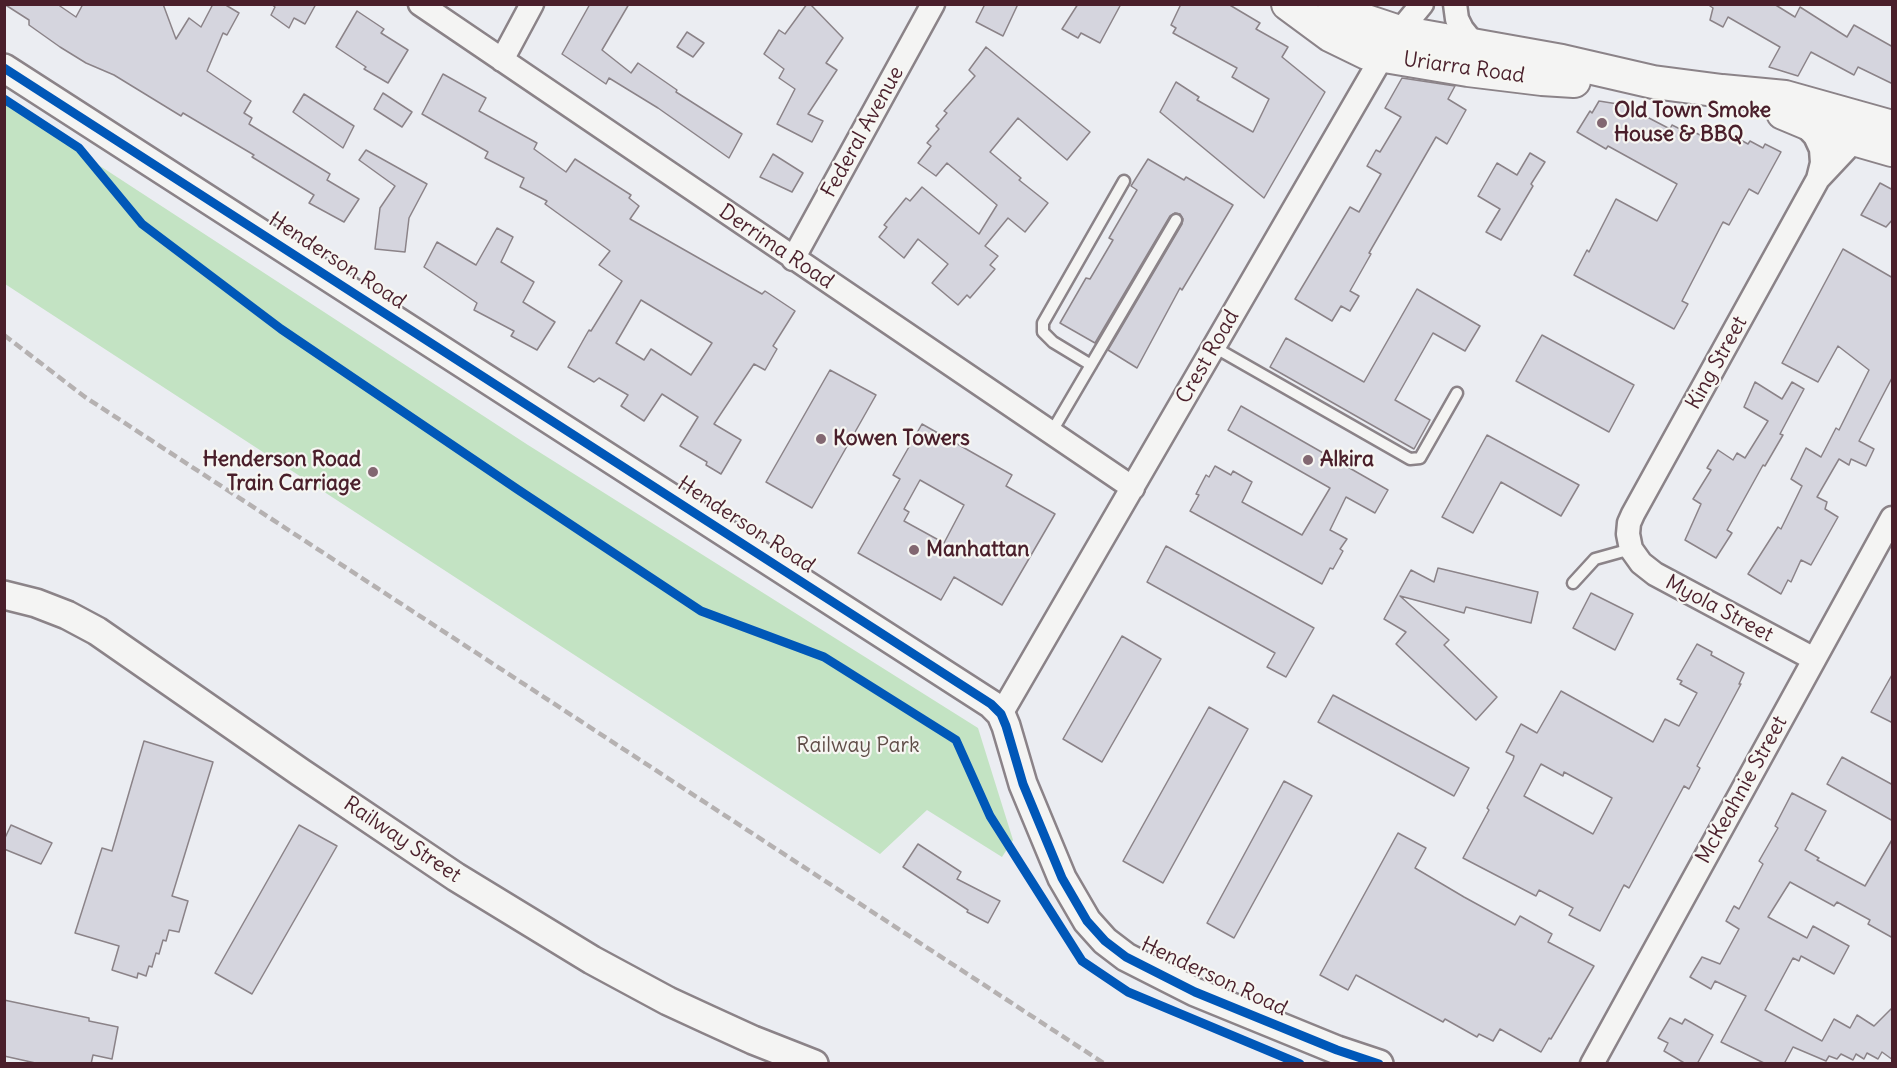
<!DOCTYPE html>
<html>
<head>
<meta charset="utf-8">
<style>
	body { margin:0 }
	#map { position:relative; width:1897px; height:1068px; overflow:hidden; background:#ebedf2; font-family:Delius,sans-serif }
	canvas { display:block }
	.frame { position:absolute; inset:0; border:6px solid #4a1f2b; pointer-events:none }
</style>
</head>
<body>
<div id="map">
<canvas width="1897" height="1068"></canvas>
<div class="frame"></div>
</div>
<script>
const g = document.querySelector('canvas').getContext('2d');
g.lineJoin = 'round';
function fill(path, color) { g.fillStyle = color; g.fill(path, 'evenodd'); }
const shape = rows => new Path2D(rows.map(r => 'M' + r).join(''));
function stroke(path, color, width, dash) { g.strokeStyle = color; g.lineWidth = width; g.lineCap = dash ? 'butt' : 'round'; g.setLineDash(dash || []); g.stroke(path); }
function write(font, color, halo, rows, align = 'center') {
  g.font = font + ' Delius,sans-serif'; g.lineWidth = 4.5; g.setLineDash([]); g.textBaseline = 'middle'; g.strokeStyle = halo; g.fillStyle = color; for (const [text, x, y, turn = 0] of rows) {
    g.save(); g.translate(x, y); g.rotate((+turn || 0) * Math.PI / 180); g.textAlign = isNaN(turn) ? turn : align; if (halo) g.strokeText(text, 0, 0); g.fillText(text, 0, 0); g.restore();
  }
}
fill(shape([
	[5,104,528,445,978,728,1013,840,1002,857,927,810,880,854,5,284]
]), '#c3e3c3');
const building = shape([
	[4,4,57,4,76,17,83,4,163,4,176,39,189,18,201,27,213,4,224,4,239,13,227,35,223,33,207,71,251,101,244,113,252,118,249,124,330,174,327,180,359,199,344,222,309,203,314,195,252,157,254,155,183,113,181,116,114,75,86,63,60,47,29,25,29,20,4,4],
	[271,4,316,4,305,24,294,18,289,28,271,15,275,7,271,4],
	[590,4,629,4,602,50,631,73,638,63,677,90,676,92,742,134,729,158,658,108,609,78,606,84,562,54,590,4],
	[807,4,810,4,843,38,826,63,837,70,808,114,823,121,812,142,777,124,795,89,779,78,784,69,764,54,779,30,785,34,807,4],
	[985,4,1018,4,1003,36,976,22,985,4],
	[1078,4,1121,4,1100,43,1081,33,1078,38,1062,29,1078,4],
	[1181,4,1228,4,1260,23,1256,29,1288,47,1282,57,1325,92,1264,198,1160,112,1176,82,1199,97,1197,100,1253,132,1269,99,1232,77,1237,68,1173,33,1176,28,1171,25,1181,4],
	[1707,4,1774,4,1795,17,1800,7,1847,37,1854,25,1893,47,1893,84,1858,67,1854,75,1811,52,1798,76,1769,67,1780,47,1728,17,1723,27,1710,20,1713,8,1707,4],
	[357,11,384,29,381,33,408,50,388,83,364,69,366,67,336,47,357,11],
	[687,32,704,43,693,57,677,47,687,32],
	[986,47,1090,132,1067,160,1018,118,990,152,1021,178,1019,180,1048,203,1025,232,1008,218,985,246,998,256,990,265,995,269,970,298,967,295,958,305,932,283,948,264,918,239,904,258,879,237,887,227,884,225,906,198,910,201,922,187,979,234,997,205,947,163,936,176,918,163,931,146,927,143,939,129,936,126,947,113,944,111,975,76,969,70,986,47],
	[443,74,486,98,479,111,537,143,534,149,566,172,575,159,631,195,629,198,639,206,630,219,762,294,765,291,795,311,773,346,777,349,765,370,754,364,714,424,741,440,721,474,706,465,707,462,680,446,698,417,662,394,644,421,621,406,628,395,599,378,594,382,568,367,589,330,591,331,622,281,599,265,610,251,545,204,547,201,520,187,524,178,485,158,488,152,422,114,443,74],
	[641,300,712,343,691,375,651,349,644,360,616,343,641,300],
	[1402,78,1455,86,1448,99,1466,110,1447,144,1436,137,1369,253,1371,254,1350,291,1359,296,1350,311,1341,306,1332,321,1295,299,1350,207,1359,212,1381,174,1367,166,1376,150,1380,152,1401,117,1385,108,1402,78],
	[383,93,412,112,402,127,374,109,383,93],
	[304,94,354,126,343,148,293,112,304,94],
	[1599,101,1624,105,1670,129,1672,125,1686,132,1688,129,1702,136,1704,131,1717,138,1719,134,1733,142,1735,137,1748,144,1750,141,1763,148,1765,144,1781,152,1758,194,1749,189,1729,225,1723,222,1682,301,1688,304,1674,329,1574,275,1587,250,1589,252,1616,199,1657,221,1677,184,1608,146,1606,149,1577,132,1590,111,1592,113,1599,101],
	[366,150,427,184,409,218,405,252,375,249,380,208,395,186,359,160,366,150],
	[1530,153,1545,162,1531,184,1533,186,1501,240,1486,232,1500,209,1478,196,1497,163,1517,175,1530,153],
	[773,154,803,173,792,192,760,177,773,154],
	[1148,159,1184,180,1186,177,1233,205,1182,290,1180,288,1137,368,1108,350,1182,224,1183,219,1180,214,1175,213,1170,216,1095,343,1060,323,1086,278,1090,279,1113,240,1109,238,1137,190,1131,186,1148,159],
	[1880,183,1893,190,1893,219,1886,227,1861,215,1880,183],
	[497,228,513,237,501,262,534,282,523,302,555,322,537,350,511,336,514,331,474,310,477,303,424,267,437,242,476,265,497,228],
	[1843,249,1893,278,1893,376,1859,441,1874,449,1866,466,1851,459,1849,465,1839,459,1817,497,1827,502,1825,509,1838,517,1811,565,1801,560,1791,582,1788,580,1781,594,1748,574,1778,527,1781,529,1802,486,1791,479,1806,448,1821,457,1836,428,1839,430,1869,370,1838,346,1818,382,1782,363,1843,249],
	[1417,289,1480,326,1465,351,1433,333,1395,400,1430,420,1414,449,1270,367,1286,338,1364,382,1417,289],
	[1542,335,1634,385,1609,432,1516,381,1542,335],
	[830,370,876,395,812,508,766,482,830,370],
	[1755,382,1782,399,1792,382,1804,389,1780,434,1783,435,1765,466,1763,465,1727,530,1732,533,1716,558,1685,540,1701,504,1693,499,1711,470,1707,468,1718,450,1733,460,1737,453,1745,458,1768,421,1744,407,1755,382],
	[1241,406,1388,490,1375,513,1346,497,1330,530,1347,539,1340,549,1343,551,1333,569,1330,568,1322,584,1190,511,1199,495,1196,494,1206,475,1209,477,1215,466,1231,475,1233,471,1252,482,1242,502,1302,535,1330,488,1228,430,1241,406],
	[922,424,1012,475,1006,486,1055,514,1002,605,954,577,941,600,858,553,900,479,893,475,922,424],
	[920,480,964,505,944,543,904,521,909,512,904,509,920,480],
	[1487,435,1579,485,1561,516,1501,482,1473,533,1442,517,1487,435],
	[1166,546,1314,628,1286,677,1267,667,1275,653,1147,582,1166,546],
	[1438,568,1538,592,1531,623,1466,607,1464,613,1400,596,1449,640,1444,645,1497,697,1476,720,1396,644,1406,632,1384,619,1411,570,1434,582,1438,568],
	[1591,593,1633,614,1615,650,1573,628,1591,593],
	[1122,636,1161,659,1102,762,1063,739,1122,636],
	[1697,644,1712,652,1711,655,1744,673,1739,684,1741,684,1697,766,1700,768,1689,789,1684,786,1629,888,1624,885,1600,931,1569,915,1573,908,1539,890,1536,896,1463,858,1489,810,1487,808,1513,760,1514,756,1506,752,1521,724,1537,733,1561,691,1653,742,1665,719,1679,726,1697,693,1680,684,1682,681,1677,679,1697,644],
	[1541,764,1563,776,1564,772,1612,798,1593,834,1524,796,1541,764],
	[1893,673,1893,723,1871,712,1893,673],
	[1333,695,1469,768,1454,796,1318,722,1333,695],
	[1209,707,1248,729,1163,883,1123,861,1209,707],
	[144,741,213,762,172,896,188,901,179,932,169,930,166,941,163,940,159,954,156,953,152,967,149,966,146,976,138,973,137,978,112,970,119,946,75,933,102,848,112,851,144,741],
	[1842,757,1893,785,1893,821,1827,784,1842,757],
	[1284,781,1312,796,1234,938,1207,923,1284,781],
	[1792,793,1826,811,1805,850,1819,858,1817,860,1865,886,1893,838,1893,938,1868,924,1870,920,1837,902,1834,906,1790,882,1768,917,1807,938,1813,926,1849,946,1834,974,1801,956,1799,961,1793,958,1765,1010,1822,1041,1834,1019,1850,1028,1857,1015,1874,1026,1893,1007,1893,1060,1882,1052,1878,1059,1867,1053,1864,1059,1856,1054,1853,1060,1841,1054,1837,1059,1829,1056,1826,1061,1793,1047,1784,1064,1766,1064,1721,1042,1746,996,1715,981,1711,989,1690,977,1702,957,1720,964,1739,929,1726,921,1734,906,1739,909,1763,864,1759,861,1778,828,1775,826,1792,793],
	[11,825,52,843,41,864,4,849,4,840,11,825],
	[299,825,337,846,252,994,215,973,299,825],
	[1398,833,1426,848,1415,868,1464,897,1515,925,1520,916,1552,934,1548,942,1594,966,1551,1039,1549,1038,1541,1052,1500,1029,1493,1041,1479,1034,1477,1037,1445,1019,1443,1022,1356,975,1348,990,1320,975,1398,833],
	[918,844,961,872,957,879,1000,901,988,923,967,912,968,910,903,867,918,844],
	[4,1000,89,1018,89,1021,118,1027,112,1059,93,1055,91,1064,40,1064,4,1056,4,1000],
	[1670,1018,1682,1024,1685,1019,1713,1035,1697,1064,1686,1064,1664,1051,1668,1043,1658,1038,1670,1018]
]);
fill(building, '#d5d5de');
stroke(building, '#8b8388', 1.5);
const service = shape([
	[1214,347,1410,459,1420,458,1457,393],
	[1091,365,1053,342,1043,332,1043,323,1124,181],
	[1051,433,1176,220],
	[1573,583,1595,559,1631,549]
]);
const minor = shape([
	[420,4,1133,488],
	[1455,4,1457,19,1462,29,1470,39,1482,46],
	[1399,32,1422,4],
	[502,60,532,4],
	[1803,123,1815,136,1821,149,1822,163,1818,179,1633,514,1629,523,1628,534,1631,549,1641,563,1655,574,1814,659],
	[1818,179,1849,146,1861,143,1869,143],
	[793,259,933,4],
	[1001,714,1382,57],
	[1592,1064,1892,518]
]);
const tertiary = shape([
	[4,68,991,704,1001,714,1006,726,1023,784,1062,878,1087,921,1105,941,1126,957,1195,992,1337,1050,1379,1064],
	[4,595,36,603,67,615,97,631,300,772,456,877,592,960,668,1001,707,1019,753,1040,814,1064]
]);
const secondary = shape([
	[1288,4,1330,35,1367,53,1468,70,1542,79,1574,81],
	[1334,4,1363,20,1399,32,1562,61,1653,82,1722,91,1785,97,1892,127],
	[1783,113,1826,131,1892,150]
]);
stroke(service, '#8b8388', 15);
stroke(minor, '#8b8388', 27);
stroke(tertiary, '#8b8388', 32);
stroke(secondary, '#8b8388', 36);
stroke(service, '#f4f4f3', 10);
stroke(minor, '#f4f4f3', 22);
stroke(tertiary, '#f4f4f3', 27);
stroke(secondary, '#f4f4f3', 32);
stroke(shape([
	[4,335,85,397,1105,1064]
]), '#b5b1b1', 4.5, [9, 4.5]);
stroke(shape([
	[4,68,991,704,1001,714,1006,726,1023,784,1062,878,1087,921,1105,941,1126,957,1195,992,1337,1050,1379,1064],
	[4,99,79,148,142,224,281,329,517,489,701,611,824,657,956,740,990,816,1082,961,1128,992,1300,1064]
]), '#0057b8', 9);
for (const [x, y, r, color] of [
	[1602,123,6,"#826771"],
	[821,439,6,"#826771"],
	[1308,460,6,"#826771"],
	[373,472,6,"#826771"],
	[914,550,6,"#826771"]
]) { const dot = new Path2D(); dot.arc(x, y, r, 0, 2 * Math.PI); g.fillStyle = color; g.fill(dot); stroke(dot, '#f6f6f2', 2); }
write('21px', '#4a1f2b', '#f6f6f2', [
	["Uriarra Road",1464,68,8],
	["Federal Avenue",863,132,-61],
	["Derrima Road",776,247,34],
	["Henderson Road",337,261,33],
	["Crest Road",1208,357,-60],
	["King Street",1717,363,-61],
	["Henderson Road",746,525,33],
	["Myola Street",1719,609,28],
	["McKeahnie Street",1742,790,-61],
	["Railway Street",402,840,34],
	["Henderson Road",1214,977,25]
]);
write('bold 21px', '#4a1f2b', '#f6f6f2', [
	["Old Town Smoke",1614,111],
	["House & BBQ",1614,135],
	["Kowen Towers",833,439],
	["Henderson Road",361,460,"right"],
	["Train Carriage",361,484,"right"],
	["Alkira",1320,460],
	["Manhattan",926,550]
], 'left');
write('21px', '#604e48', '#f6f6f2', [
	["Railway Park",858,746]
]);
</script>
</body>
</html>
